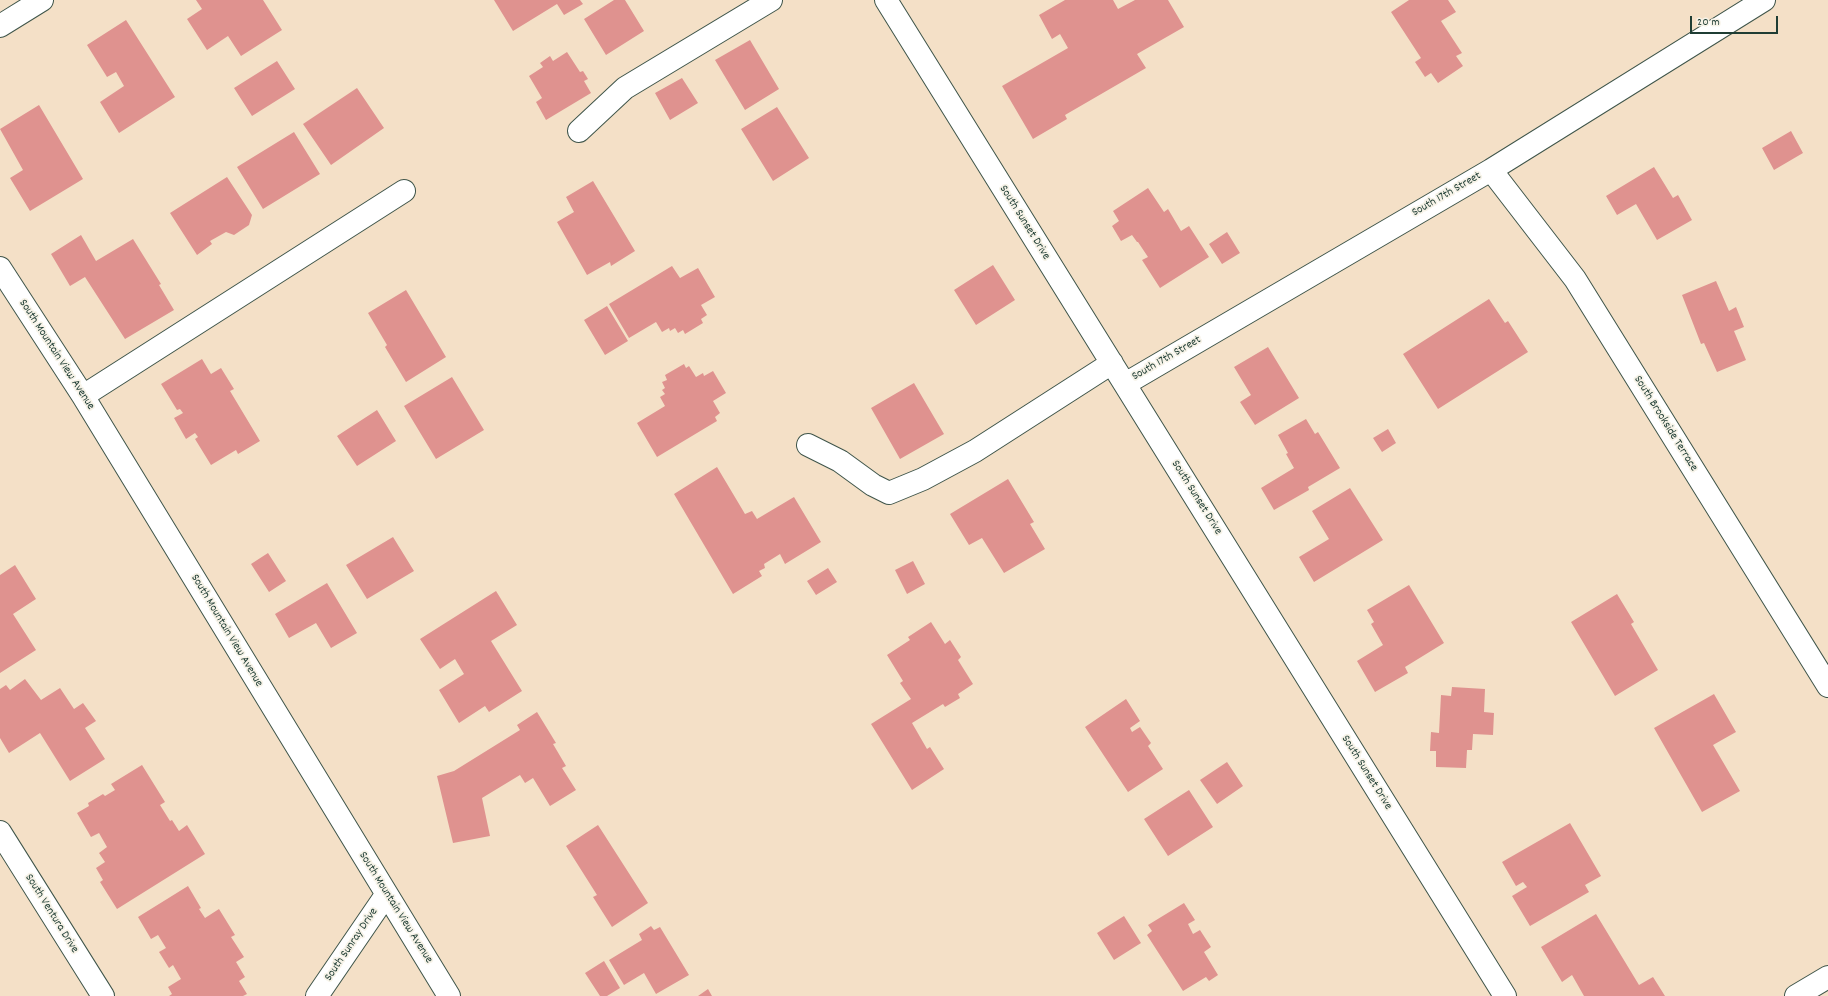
<!DOCTYPE html>
<html>
<head>
<meta charset="utf-8">
<style>
	body { margin:0 }
	#map { position:relative; width:1828px; height:996px; overflow:hidden; background:#f4e0c7; font-family:Dekko,sans-serif }
	canvas { display:block }
	.scale { position:absolute; left:1690px; top:16px; width:88px; height:18px; box-sizing:border-box; border:2px solid #1f3d34; border-top:0; padding-left:5px; font-size:12px; line-height:14px; white-space:nowrap; color:#1f3d34; -webkit-text-stroke:3px #f7f3e8; paint-order:stroke }
</style>
</head>
<body>
<div id="map">
<canvas width="1828" height="996"></canvas>
<div class="scale">20 m</div>
</div>
<script>
const g = document.querySelector('canvas').getContext('2d');
g.lineJoin = 'round';
function fill(path, color) { g.fillStyle = color; g.fill(path, 'evenodd'); }
const shape = rows => new Path2D(rows.map(r => 'M' + r).join(''));
function stroke(path, color, width, dash) { g.strokeStyle = color; g.lineWidth = width; g.lineCap = dash ? 'butt' : 'round'; g.setLineDash(dash || []); g.stroke(path); }
function write(font, color, halo, rows, align = 'center') {
  g.font = font + ' Dekko,sans-serif'; g.lineWidth = 3.5; g.setLineDash([]); g.textBaseline = 'middle'; g.strokeStyle = halo; g.fillStyle = color; for (const [text, x, y, turn = 0] of rows) {
    g.save(); g.translate(x, y); g.rotate((+turn || 0) * Math.PI / 180); g.textAlign = isNaN(turn) ? turn : align; if (halo) g.strokeText(text, 0, 0); g.fillText(text, 0, 0); g.restore();
  }
}
fill(shape([
	[196,0,263,0,282,30,241,56,228,36,207,50,187,19,202,9],
	[494,0,580,0,583,4,564,15,557,4,513,31],
	[614,0,625,0,644,31,606,55,584,19],
	[1065,0,1113,0,1118,9,1135,0,1168,0,1184,27,1137,54,1146,68,1065,115,1067,119,1033,139,1002,86,1068,48,1060,34,1052,39,1039,15],
	[1409,0,1448,0,1456,12,1441,21,1462,53,1456,56,1463,66,1438,83,1431,73,1425,77,1415,62,1421,58,1391,12],
	[126,20,175,97,119,133,100,102,124,86,116,72,107,77,87,45],
	[750,40,779,89,745,110,715,60],
	[567,52,580,72,583,71,588,79,584,81,591,93,546,120,536,102,542,98,529,76,543,67,540,63,550,56,553,61],
	[277,61,295,89,252,116,234,88],
	[682,78,698,103,670,120,655,93],
	[357,88,384,128,331,165,303,124],
	[39,105,83,179,30,211,10,178,23,170,0,129],
	[777,107,809,158,773,181,741,129],
	[1791,131,1803,153,1774,170,1762,148],
	[294,132,320,174,263,209,237,167],
	[1654,167,1673,198,1678,195,1692,220,1657,240,1636,204,1617,215,1606,196],
	[227,177,252,215,249,225,234,235,226,232,210,241,212,244,197,255,170,213],
	[593,181,635,251,611,266,610,262,587,275,557,222,574,212,566,197],
	[1148,188,1164,212,1168,209,1181,231,1189,226,1209,257,1160,288,1142,260,1148,257,1138,242,1137,242,1132,235,1121,241,1112,226,1119,221,1113,211],
	[1227,232,1240,253,1222,264,1209,244],
	[81,235,96,261,133,239,161,284,159,285,174,310,125,339,85,277,70,286,51,254],
	[993,265,1015,300,976,325,954,290],
	[672,266,680,278,698,268,715,297,701,305,707,315,701,319,703,323,685,334,683,330,678,333,675,328,670,331,669,328,662,332,656,322,629,338,609,304],
	[1716,281,1729,311,1736,307,1744,327,1734,331,1746,360,1717,372,1704,343,1701,344,1682,295],
	[406,290,446,357,406,382,385,347,387,345,368,313],
	[1489,299,1505,323,1508,321,1528,352,1438,409,1403,354],
	[607,306,628,341,605,355,584,320],
	[1268,347,1299,398,1255,425,1240,402,1251,395,1234,367],
	[202,359,211,374,221,368,234,389,230,391,260,441,238,454,236,450,211,465,195,439,198,437,195,433,186,439,174,418,183,413,180,409,177,410,161,384],
	[684,364,686,368,689,366,696,377,703,373,704,376,713,371,726,393,713,401,720,413,715,417,717,421,657,457,637,423,665,406,660,397,665,394,662,390,665,388,662,382,667,380,665,375],
	[452,377,484,430,436,459,404,406],
	[914,383,944,434,900,459,871,408],
	[377,410,396,441,357,466,337,436],
	[1306,419,1315,434,1318,432,1340,468,1308,487,1309,490,1274,510,1261,488,1294,468,1286,454,1288,453,1278,435],
	[1388,429,1396,443,1382,452,1373,438],
	[717,467,745,514,752,511,757,519,794,497,821,542,785,564,780,554,764,564,765,568,759,571,762,576,733,594,674,494],
	[1008,479,1034,522,1030,524,1045,549,1004,573,982,538,969,545,950,514],
	[1350,488,1383,540,1314,582,1299,557,1329,539,1312,511],
	[393,537,414,571,367,599,346,565],
	[268,553,286,581,269,592,251,564],
	[913,561,925,584,907,594,895,570],
	[15,565,36,599,13,614,36,650,0,673,0,575],
	[828,568,837,582,816,595,807,581],
	[327,583,357,633,331,648,316,623,289,638,275,614],
	[1409,585,1444,643,1405,667,1408,673,1375,692,1357,661,1383,645,1371,624,1374,622,1367,610],
	[496,591,517,625,491,641,522,691,489,712,485,706,459,723,439,690,464,674,455,659,440,669,420,639],
	[1617,594,1634,622,1631,624,1658,670,1615,696,1571,622],
	[931,622,945,644,950,640,961,657,958,660,973,684,958,694,960,698,945,707,943,704,912,723,927,749,930,747,944,769,912,790,871,724,911,699,900,683,903,681,887,655,910,640,908,637],
	[25,679,41,700,60,688,74,709,83,703,96,721,85,728,105,759,70,781,40,733,9,753,0,738,0,689,6,685,10,690],
	[1452,687,1485,689,1484,712,1494,713,1493,735,1473,734,1472,750,1467,750,1466,768,1436,767,1436,751,1430,751,1431,732,1439,733,1441,695,1451,696],
	[1714,694,1736,732,1713,745,1740,791,1702,812,1654,728],
	[1126,699,1140,721,1130,728,1132,732,1140,727,1151,743,1148,746,1163,769,1128,792,1085,727],
	[537,712,556,743,553,744,566,766,562,768,576,790,550,806,533,778,525,783,520,775,482,798,490,836,453,843,437,776,454,771,520,730,517,725],
	[1227,762,1243,786,1217,804,1200,780],
	[142,765,165,802,160,805,170,821,172,820,179,831,187,825,205,854,117,909,100,882,103,880,96,868,105,862,99,853,107,847,99,833,91,837,77,813,89,806,88,803,103,794,105,796,115,790,111,784],
	[1189,790,1213,827,1168,856,1144,819],
	[1570,823,1601,876,1585,885,1589,892,1530,926,1512,896,1527,887,1523,882,1516,886,1502,862],
	[598,825,648,903,612,927,593,897,597,895,566,846],
	[188,886,201,908,199,909,205,918,219,909,235,935,231,937,244,957,236,962,245,977,239,981,247,994,243,996,169,996,172,994,168,987,181,979,173,965,169,968,159,952,166,948,158,935,151,939,138,917],
	[1184,903,1195,920,1188,924,1193,934,1200,930,1211,947,1204,952,1218,975,1209,981,1206,977,1183,991,1147,935,1152,931,1148,925],
	[1596,914,1639,985,1653,977,1665,996,1584,996,1572,975,1562,982,1541,947],
	[1124,916,1141,943,1114,960,1097,933],
	[651,926,654,930,660,927,689,975,656,994,644,973,624,985,609,960,642,940,639,934],
	[604,961,620,988,607,996,600,996,585,973],
	[708,989,712,996,698,996]
]), '#df928f');
const minor = shape([
	[886,0,1505,996],
	[0,26,42,0],
	[579,131,625,88,771,0],
	[1491,170,1575,279,1828,686],
	[0,268,83,396,449,996],
	[1125,384,1491,170,1764,0],
	[83,396,404,191],
	[808,445,840,461,873,485,889,493,923,479,975,451,1112,363],
	[0,832,103,996],
	[317,996,386,895],
	[1796,996,1828,977]
]);
stroke(minor, '#3f554a', 24);
stroke(minor, '#fff', 22);
write('12px', '#1f3d34', '#f7f3e8', [
	["South 17th Street",1447,195,-30],
	["South Sunset Drive",1024,223,58],
	["South Mountain View Avenue",56,355,57],
	["South 17th Street",1167,359,-30],
	["South Brookside Terrace",1665,424,58],
	["South Sunset Drive",1196,498,58],
	["South Mountain View Avenue",226,631,59],
	["South Sunset Drive",1366,773,58],
	["South Mountain View Avenue",395,908,58],
	["South Ventura Drive",51,914,58],
	["South Sunray Drive",352,945,-56]
]);
</script>
</body>
</html>
